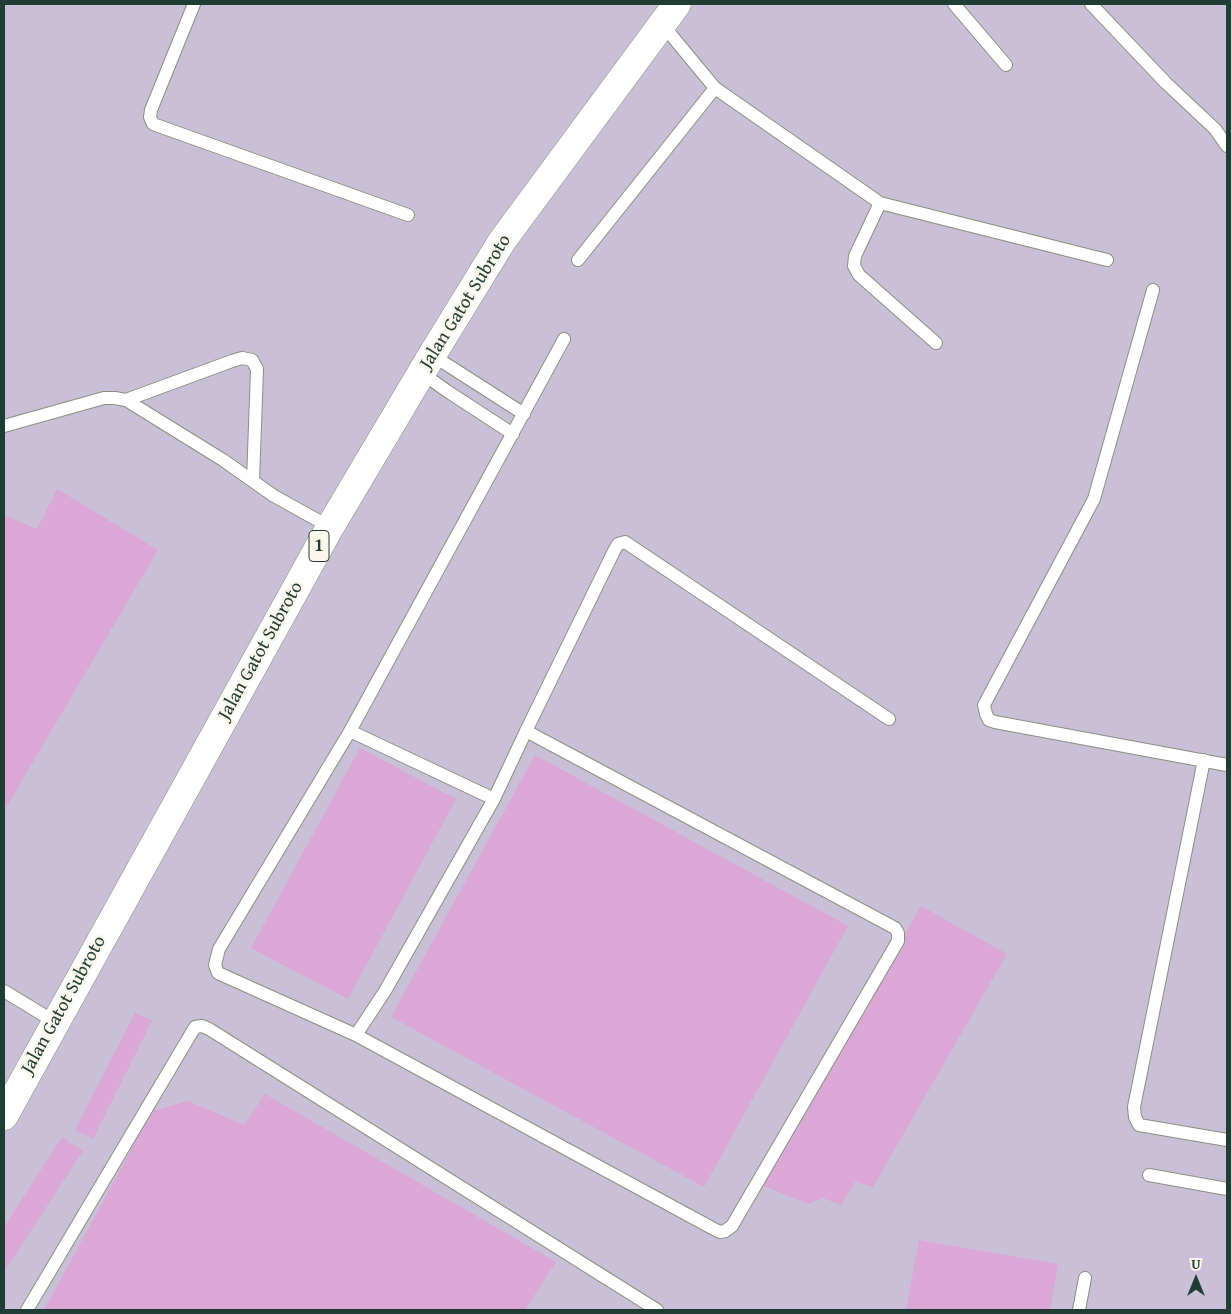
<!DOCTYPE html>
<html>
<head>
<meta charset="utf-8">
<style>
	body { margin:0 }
	#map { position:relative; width:1231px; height:1314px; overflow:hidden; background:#f2e5c9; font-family:"Gentium Book Plus",serif }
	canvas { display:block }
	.frame { position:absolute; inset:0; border:5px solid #1f3d34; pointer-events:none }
	.north { position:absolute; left:1171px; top:1254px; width:50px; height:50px; -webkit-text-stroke:4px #fbf7ec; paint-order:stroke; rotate:0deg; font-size:14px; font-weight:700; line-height:20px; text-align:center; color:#1f3d34 }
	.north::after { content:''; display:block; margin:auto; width:18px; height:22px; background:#1f3d34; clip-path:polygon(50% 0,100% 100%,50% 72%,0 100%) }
</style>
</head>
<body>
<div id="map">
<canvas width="1231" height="1314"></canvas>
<div class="frame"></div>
<div class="north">U</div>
</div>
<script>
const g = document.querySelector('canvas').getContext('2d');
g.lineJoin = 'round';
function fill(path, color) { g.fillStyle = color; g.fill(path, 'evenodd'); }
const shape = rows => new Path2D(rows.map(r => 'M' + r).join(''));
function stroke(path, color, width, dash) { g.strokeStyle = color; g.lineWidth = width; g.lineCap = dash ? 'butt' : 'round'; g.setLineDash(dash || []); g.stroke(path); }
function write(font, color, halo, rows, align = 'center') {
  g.font = font + ' "Gentium Book Plus",serif'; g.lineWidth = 5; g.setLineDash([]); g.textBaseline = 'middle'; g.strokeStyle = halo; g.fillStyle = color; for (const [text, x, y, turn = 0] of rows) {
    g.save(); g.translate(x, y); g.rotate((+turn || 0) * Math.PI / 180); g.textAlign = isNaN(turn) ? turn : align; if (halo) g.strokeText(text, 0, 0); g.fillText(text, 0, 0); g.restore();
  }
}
fill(shape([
	[4,4,1227,4,1227,1310,4,1310]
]), '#c9bfd7');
fill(shape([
	[57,489,158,550,4,811,4,515,37,529],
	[360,748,456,799,348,999,251,948],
	[535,755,848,926,704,1187,391,1017],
	[921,906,1007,954,873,1187,855,1182,841,1205,823,1198,808,1204,762,1185],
	[135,1013,152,1021,93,1139,75,1130],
	[265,1094,556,1262,525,1310,44,1310,152,1111,188,1101,244,1125],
	[62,1137,83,1151,4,1272,4,1227],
	[919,1240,1058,1264,1050,1310,906,1310]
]), '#dba7d7');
const lane = shape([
	[194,4,151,110,150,117,153,124,408,215],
	[954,4,1006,65],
	[1091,4,1166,83,1215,129,1227,146],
	[662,24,715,88,880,203,1107,260],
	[880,203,855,256,854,266,859,275,936,343],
	[578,260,715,88],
	[1153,290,1094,499,984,705,986,714,989,720,995,722,1227,765],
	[432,355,524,414],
	[422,373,447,391,513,434],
	[126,400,232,361,242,358,252,360,257,369,253,481],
	[4,426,104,398,115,398,126,400,223,460,274,496,330,527],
	[350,731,494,799,526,731,895,928,898,933,898,941,732,1226,725,1231,720,1232,712,1228,356,1035,218,973,215,965,219,949,350,731,564,339],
	[526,731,614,551,618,544,625,542,889,719],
	[1204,760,1134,1107,1135,1117,1139,1125,1227,1140],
	[4,991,55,1022],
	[356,1035,385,991,494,799],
	[1149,1175,1227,1189],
	[27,1310,195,1027,202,1026,209,1029,657,1310],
	[1079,1310,1085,1278]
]);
const highway = shape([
	[4,1116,330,527,432,355,502,241,677,4]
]);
stroke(lane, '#88917e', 14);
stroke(highway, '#88917e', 29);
stroke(lane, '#fff', 12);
stroke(highway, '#fff', 28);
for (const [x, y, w] of [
	[319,546,20]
]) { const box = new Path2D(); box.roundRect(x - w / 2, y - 15.5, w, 31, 4); g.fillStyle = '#fbf7ec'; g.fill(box); stroke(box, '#1f3d34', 1); }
write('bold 18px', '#1f3d34', null, [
	["1",319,546]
]);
write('19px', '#1f3d34', '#fbf7ec', [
	["Jalan Gatot Subroto",466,302,-58],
	["Jalan Gatot Subroto",261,651,-61],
	["Jalan Gatot Subroto",64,1005,-61]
]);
</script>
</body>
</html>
